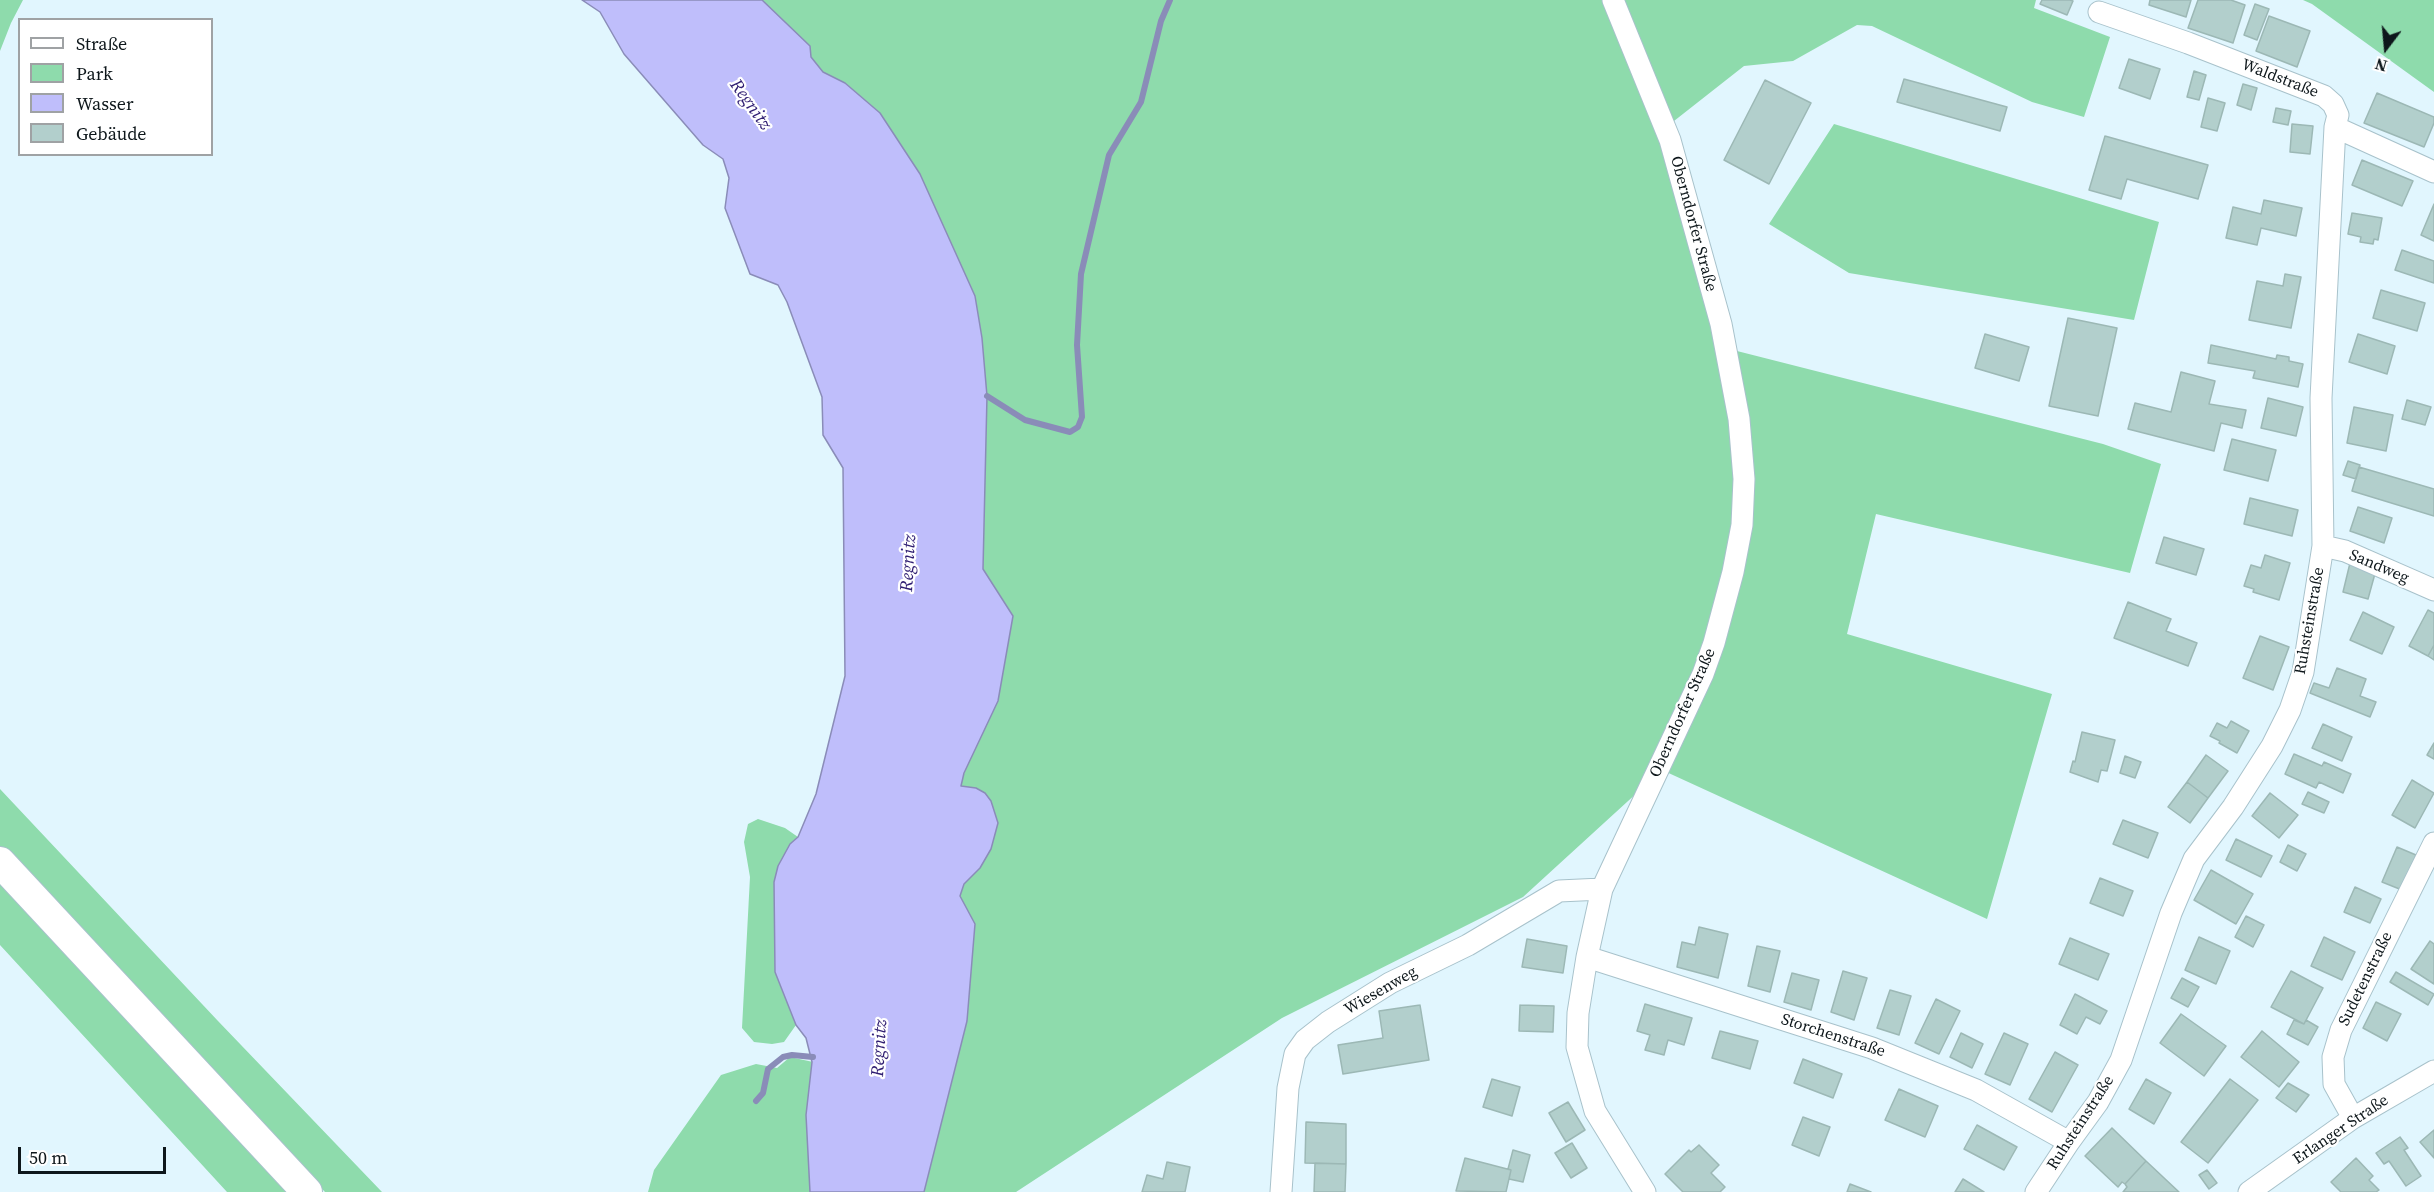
<!DOCTYPE html>
<html>
<head>
<meta charset="utf-8">
<style>
	body { margin:0 }
	#map { position:relative; width:2434px; height:1192px; overflow:hidden; background:#e1f6fe; font-family:"Source Serif 4",serif }
	canvas { display:block }
	.legend { position:absolute; left:18px; top:18px; width:195px; height:138px; box-sizing:border-box; background:#fff; border:2px solid #9fa2a4; margin:0; padding:8px 10px; list-style:none; font-size:18px; color:#0e171b }
	.legend li { display:flex; align-items:center; gap:12px; height:30px }
	.legend b { width:30px; border:2px solid #9fa2a4 }
	.north { position:absolute; left:2356px; top:18px; width:60px; height:60px; -webkit-text-stroke:4px #fff; paint-order:stroke; rotate:196deg; font-size:16px; font-weight:700; line-height:24px; text-align:center; color:#0e171b }
	.north::after { content:''; display:block; margin:auto; width:21px; height:27px; background:#0e171b; clip-path:polygon(50% 0,100% 100%,50% 72%,0 100%) }
	.scale { position:absolute; left:18px; top:1147px; width:148px; height:27px; box-sizing:border-box; border:3px solid #0e171b; border-top:0; padding-left:8px; font-size:18px; line-height:21px; white-space:nowrap; color:#0e171b; -webkit-text-stroke:4px #fff; paint-order:stroke }
</style>
</head>
<body>
<div id="map">
<canvas width="2434" height="1192"></canvas>
<ul class="legend">
<li><b style="height:8px;background:#fff"></b>Straße</li>
<li><b style="height:16px;background:#8edbac"></b>Park</li>
<li><b style="height:16px;background:#bfbefb"></b>Wasser</li>
<li><b style="height:16px;background:#b2cfcc"></b>Gebäude</li>
</ul>
<div class="north">N</div>
<div class="scale">50 m</div>
</div>
<script>
const g = document.querySelector('canvas').getContext('2d');
g.lineJoin = 'round';
function fill(path, color) { g.fillStyle = color; g.fill(path, 'evenodd'); }
const shape = rows => new Path2D(rows.map(r => 'M' + r).join(''));
function stroke(path, color, width, dash) { g.strokeStyle = color; g.lineWidth = width; g.lineCap = dash ? 'butt' : 'round'; g.setLineDash(dash || []); g.stroke(path); }
function write(font, color, halo, rows, align = 'center') {
  g.font = font + ' "Source Serif 4",serif'; g.lineWidth = 4.5; g.setLineDash([]); g.textBaseline = 'middle'; g.strokeStyle = halo; g.fillStyle = color; for (const [text, x, y, turn = 0] of rows) {
    g.save(); g.translate(x, y); g.rotate((+turn || 0) * Math.PI / 180); g.textAlign = isNaN(turn) ? turn : align; if (halo) g.strokeText(text, 0, 0); g.fillText(text, 0, 0); g.restore();
  }
}
fill(shape([
	[0,0,23,0,11,23,0,51],
	[762,0,2036,0,2034,8,2110,37,2084,117,2032,102,1872,26,1857,25,1793,61,1744,66,1660,132,1737,351,2103,444,2161,464,2130,573,1876,514,1847,634,2052,694,1987,919,1662,770,1523,897,1282,1018,1016,1192,924,1192,967,1021,975,925,960,896,964,884,980,868,976,788,960,787,1013,616,983,569,987,396,982,338,975,296,920,174,880,113,845,83,823,72],
	[2303,0,2434,0,2434,92,2312,4],
	[1834,124,2159,222,2134,320,1849,273,1769,224],
	[0,789,218,1021,382,1192,325,1192,189,1048,289,1192,227,1192,0,945],
	[758,819,785,828,798,837,790,844,775,972,796,1025,784,1042,772,1044,754,1042,742,1028,750,877,744,842,748,824],
	[790,1057,813,1062,810,1192,648,1192,654,1170,721,1075,756,1064,777,1068]
]), '#8edbac');
const water = shape([
	[582,0,762,0,810,46,811,57,823,72,845,83,880,113,920,174,975,296,982,338,987,396,983,569,1013,616,998,701,964,773,961,786,976,788,985,793,991,801,998,823,991,849,980,868,964,884,960,896,975,924,967,1021,924,1192,810,1192,806,1115,812,1062,806,1038,796,1025,775,972,774,882,778,866,790,844,798,837,816,794,845,676,843,468,823,435,822,397,787,302,778,285,750,274,725,208,729,178,723,159,703,145,624,54,600,12,582,0]
]);
fill(water, '#bfbefb');
stroke(water, '#8a8cb8', 1.5);
stroke(shape([
	[987,396,1025,420,1070,432,1078,427,1082,417,1077,345,1081,274,1109,155,1141,102,1161,21,1170,0],
	[756,1101,763,1093,768,1069,783,1057,792,1055,813,1057]
]), '#8a8cb8', 6);
const building = shape([
	[2042,0,2070,0,2073,1,2067,15,2040,4,2042,0],
	[2150,0,2191,0,2186,17,2149,5,2150,0],
	[2198,0,2231,0,2245,5,2233,43,2188,28,2198,0],
	[2255,4,2269,9,2257,40,2244,35,2255,4],
	[2269,16,2310,31,2297,67,2256,51,2269,16],
	[2129,59,2160,69,2150,99,2119,88,2129,59],
	[2194,71,2206,75,2199,100,2187,97,2194,71],
	[1904,79,2007,107,2000,131,1897,102,1904,79],
	[1765,80,1811,103,1769,184,1724,160,1765,80],
	[2243,84,2257,88,2251,110,2237,105,2243,84],
	[2377,93,2434,117,2434,123,2424,147,2364,123,2377,93],
	[2208,98,2225,103,2217,131,2201,127,2208,98],
	[2276,108,2291,111,2288,125,2273,122,2276,108],
	[2292,124,2313,126,2310,154,2290,152,2292,124],
	[2105,136,2208,165,2198,199,2127,179,2121,199,2089,190,2105,136],
	[2362,160,2413,181,2402,206,2352,185,2362,160],
	[2264,200,2302,208,2296,236,2261,228,2257,245,2226,238,2233,207,2261,214,2264,200],
	[2434,204,2434,241,2421,235,2434,204],
	[2352,213,2382,218,2378,240,2374,239,2373,244,2360,242,2361,237,2348,234,2352,213],
	[2402,250,2434,261,2434,283,2395,270,2402,250],
	[2285,274,2301,277,2291,328,2249,320,2257,281,2283,286,2285,274],
	[2381,290,2425,303,2417,331,2373,318,2381,290],
	[2068,318,2117,328,2098,416,2049,406,2068,318],
	[1985,334,2029,347,2019,381,1975,368,1985,334],
	[2358,334,2395,346,2387,374,2349,362,2358,334],
	[2211,345,2276,359,2277,355,2289,357,2289,361,2303,364,2298,387,2253,378,2255,371,2208,363,2211,345],
	[2181,372,2215,381,2209,404,2246,410,2242,428,2221,423,2214,451,2128,429,2135,403,2171,412,2181,372],
	[2268,398,2303,407,2296,436,2261,428,2268,398],
	[2407,400,2431,407,2425,425,2402,419,2407,400],
	[2354,407,2393,415,2386,451,2347,443,2354,407],
	[2232,439,2276,450,2268,481,2224,470,2232,439],
	[2348,461,2360,465,2356,479,2343,475,2348,461],
	[2359,467,2434,489,2434,516,2352,491,2359,467],
	[2250,498,2298,510,2292,536,2244,524,2250,498],
	[2358,507,2392,518,2384,543,2350,531,2358,507],
	[2164,537,2204,549,2196,575,2156,563,2164,537],
	[2265,555,2290,563,2279,600,2253,592,2254,589,2244,586,2251,565,2261,568,2265,555],
	[2350,563,2376,570,2368,599,2343,592,2350,563],
	[2128,602,2171,619,2166,631,2197,643,2188,666,2114,638,2128,602],
	[2428,610,2434,613,2434,645,2428,656,2409,646,2428,610],
	[2363,612,2394,627,2382,654,2350,640,2363,612],
	[2260,636,2289,647,2273,690,2243,678,2260,636],
	[2434,645,2434,660,2428,656,2434,645],
	[2337,668,2366,679,2360,696,2376,702,2370,717,2310,693,2314,683,2329,688,2337,668],
	[2231,721,2249,731,2237,753,2219,743,2220,741,2210,736,2217,723,2227,728,2231,721],
	[2323,724,2352,737,2342,761,2312,748,2323,724],
	[2082,732,2115,740,2107,771,2101,770,2098,782,2070,772,2073,761,2075,762,2082,732],
	[2434,743,2434,759,2427,755,2434,743],
	[2294,754,2322,766,2324,762,2351,774,2343,793,2319,782,2316,788,2285,774,2294,754],
	[2206,755,2228,771,2208,798,2187,782,2206,755],
	[2125,756,2141,762,2135,778,2120,773,2125,756],
	[2412,780,2434,793,2415,828,2392,815,2412,780],
	[2187,782,2208,798,2190,823,2168,807,2187,782],
	[2308,792,2329,802,2324,813,2302,804,2308,792],
	[2270,793,2298,815,2279,838,2252,816,2270,793],
	[2123,820,2158,833,2148,858,2113,844,2123,820],
	[2236,839,2272,856,2261,877,2226,860,2236,839],
	[2288,845,2306,854,2297,871,2280,862,2288,845],
	[2397,847,2416,855,2402,890,2382,882,2397,847],
	[2211,870,2253,894,2236,924,2194,900,2211,870],
	[2100,878,2133,891,2123,916,2090,903,2100,878],
	[2355,887,2381,899,2370,923,2344,912,2355,887],
	[2246,916,2264,925,2253,947,2235,937,2246,916],
	[1699,927,1728,934,1718,978,1677,967,1682,942,1695,945,1699,927],
	[2199,937,2230,951,2216,984,2185,970,2199,937],
	[2324,937,2355,952,2342,980,2311,966,2324,937],
	[2070,938,2109,954,2098,980,2059,964,2070,938],
	[1527,939,1567,946,1563,973,1522,967,1527,939],
	[2430,941,2434,944,2434,984,2411,969,2430,941],
	[1757,946,1780,951,1770,992,1748,986,1757,946],
	[1843,971,1867,978,1854,1020,1831,1012,1843,971],
	[2291,971,2323,988,2304,1024,2271,1007,2291,971],
	[2396,972,2434,994,2428,1005,2390,982,2396,972],
	[1792,973,1819,980,1811,1010,1784,1002,1792,973],
	[2182,978,2199,987,2188,1007,2171,998,2182,978],
	[1890,990,1911,996,1899,1035,1877,1028,1890,990],
	[2075,994,2107,1011,2100,1024,2086,1017,2077,1034,2060,1025,2075,994],
	[1936,999,1960,1011,1939,1054,1915,1043,1936,999],
	[2376,1002,2401,1014,2387,1041,2363,1028,2376,1002],
	[1645,1004,1692,1018,1684,1045,1668,1040,1664,1055,1645,1050,1650,1035,1637,1031,1645,1004],
	[1420,1005,1429,1060,1343,1074,1338,1045,1383,1038,1379,1011,1420,1005],
	[1520,1005,1554,1006,1553,1032,1519,1031,1520,1005],
	[2181,1014,2226,1046,2204,1076,2160,1043,2181,1014],
	[2294,1020,2304,1024,2306,1020,2318,1027,2308,1045,2287,1034,2294,1020],
	[1720,1031,1758,1041,1750,1069,1712,1058,1720,1031],
	[2262,1031,2299,1062,2279,1087,2241,1057,2262,1031],
	[1961,1033,1983,1044,1972,1068,1950,1057,1961,1033],
	[2004,1033,2028,1044,2010,1085,1985,1074,2004,1033],
	[2055,1052,2078,1065,2052,1112,2029,1099,2055,1052],
	[1803,1059,1842,1074,1833,1098,1794,1083,1803,1059],
	[1492,1079,1520,1087,1512,1116,1483,1107,1492,1079],
	[2146,1079,2171,1093,2154,1124,2129,1109,2146,1079],
	[2230,1079,2258,1100,2208,1163,2181,1142,2230,1079],
	[2288,1083,2309,1095,2296,1112,2276,1098,2288,1083],
	[1899,1089,1938,1106,1925,1137,1885,1120,1899,1089],
	[1568,1102,1585,1130,1566,1142,1549,1113,1568,1102],
	[1803,1117,1830,1127,1819,1156,1792,1145,1803,1117],
	[1306,1122,1346,1124,1346,1164,1305,1163,1306,1122],
	[1977,1125,2017,1147,2004,1170,1964,1149,1977,1125],
	[2112,1128,2146,1161,2125,1184,2122,1182,2118,1187,2085,1156,2112,1128],
	[2434,1130,2434,1158,2420,1142,2434,1130],
	[2400,1137,2408,1148,2404,1150,2421,1176,2406,1186,2389,1161,2384,1164,2376,1153,2400,1137],
	[1572,1143,1587,1168,1571,1178,1555,1153,1572,1143],
	[1699,1145,1719,1165,1711,1173,1725,1187,1720,1192,1683,1192,1665,1174,1689,1150,1691,1152,1699,1145],
	[1513,1150,1530,1155,1523,1182,1509,1179,1511,1170,1508,1169,1513,1150],
	[1465,1158,1511,1170,1506,1192,1456,1191,1465,1158],
	[2356,1158,2373,1176,2369,1180,2379,1190,2376,1192,2341,1192,2331,1182,2356,1158],
	[2146,1161,2179,1192,2123,1192,2127,1187,2125,1184,2146,1161],
	[1167,1162,1190,1167,1185,1192,1142,1192,1147,1175,1163,1179,1167,1162],
	[1315,1163,1346,1164,1345,1192,1314,1192,1315,1163],
	[2207,1170,2217,1183,2209,1189,2199,1175,2207,1170],
	[1963,1179,1984,1192,1955,1192,1963,1179],
	[1850,1184,1871,1192,1847,1192,1850,1184]
]);
fill(building, '#b2cfcc');
stroke(building, '#9cb8b5', 1.5);
const street = shape([
	[1613,0,1670,140,1721,324,1739,419,1744,479,1742,525,1733,572,1714,643,1703,674,1602,889,1587,957,1578,1013,1577,1047,1595,1111,1645,1192],
	[2099,12,2188,43,2324,96,2333,104,2338,115,2335,127,2434,172],
	[2323,546,2345,551,2434,590],
	[1587,957,1872,1048,1976,1090,2069,1142],
	[2353,1118,2334,1084,2333,1057,2341,1030,2434,843],
	[1281,1192,1288,1088,1295,1054,1305,1040,1328,1022,1390,983,1468,945,1559,891,1602,889],
	[2036,1192,2069,1142,2098,1102,2121,1060,2171,913,2194,859,2233,807,2272,746,2290,710,2303,672,2323,546,2321,398,2335,127],
	[2249,1192,2353,1118,2434,1071]
]);
const secondary = shape([
	[0,862,307,1192]
]);
stroke(street, '#a8c2cb', 23);
stroke(secondary, '#a8c2cb', 32);
stroke(street, '#fff', 21);
stroke(secondary, '#fff', 30);
write('16px', '#0e171b', '#fff', [
	["Waldstraße",2280,79,21],
	["Oberndorfer Straße",1693,224,75],
	["Sandweg",2379,567,23],
	["Ruhsteinstraße",2310,621,-80],
	["Oberndorfer Straße",1683,713,-66],
	["Sudetenstraße",2366,979,-64],
	["Wiesenweg",1381,991,-30],
	["Storchenstraße",1833,1036,18],
	["Ruhsteinstraße",2081,1123,-57],
	["Erlanger Straße",2341,1130,-34]
]);
write('italic 18px', '#2f1e72', '#fff', [
	["Regnitz",750,105,54],
	["Regnitz",909,563,-87],
	["Regnitz",880,1048,-87]
]);
</script>
</body>
</html>
